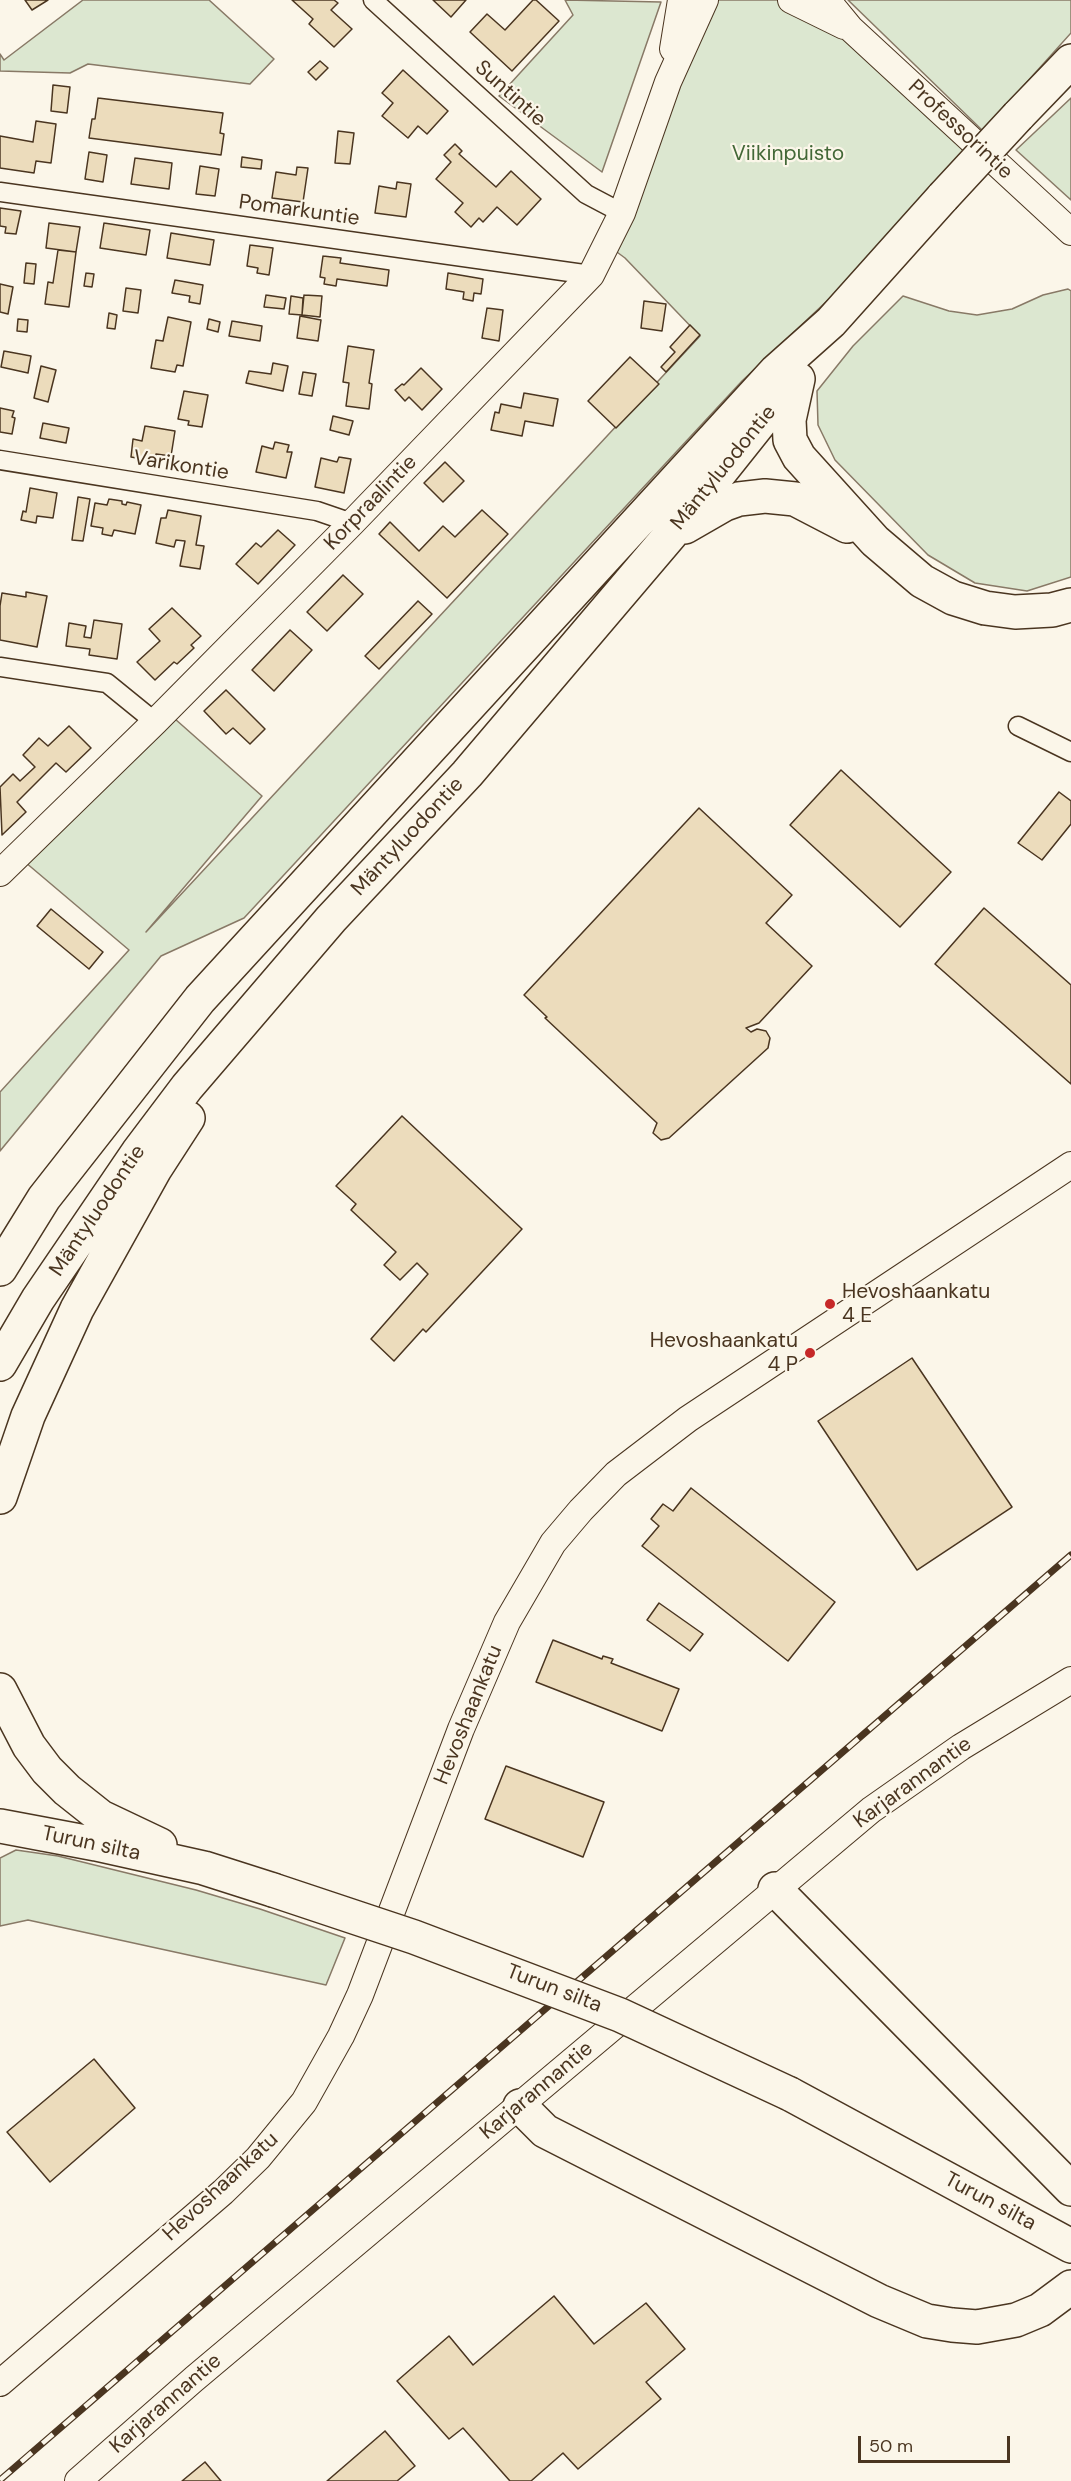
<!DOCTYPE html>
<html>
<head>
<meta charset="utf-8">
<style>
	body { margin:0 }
	#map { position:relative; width:1071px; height:2481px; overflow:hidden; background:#fbf6e9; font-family:"DM Sans",sans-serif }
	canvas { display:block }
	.scale { position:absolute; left:858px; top:2436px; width:152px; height:27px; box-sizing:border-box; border:3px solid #4a3520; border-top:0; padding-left:8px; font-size:18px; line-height:21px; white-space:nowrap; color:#4a3520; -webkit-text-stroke:4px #fbf6e9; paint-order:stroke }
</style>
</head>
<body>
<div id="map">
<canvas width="1071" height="2481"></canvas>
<div class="scale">50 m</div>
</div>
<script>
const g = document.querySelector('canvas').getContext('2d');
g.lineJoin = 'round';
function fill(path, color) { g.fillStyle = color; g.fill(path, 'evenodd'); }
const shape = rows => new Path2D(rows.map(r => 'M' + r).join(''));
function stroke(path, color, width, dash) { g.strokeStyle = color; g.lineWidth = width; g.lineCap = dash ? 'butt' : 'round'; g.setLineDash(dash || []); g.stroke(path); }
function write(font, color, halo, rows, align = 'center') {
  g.font = font + ' "DM Sans",sans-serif'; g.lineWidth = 4.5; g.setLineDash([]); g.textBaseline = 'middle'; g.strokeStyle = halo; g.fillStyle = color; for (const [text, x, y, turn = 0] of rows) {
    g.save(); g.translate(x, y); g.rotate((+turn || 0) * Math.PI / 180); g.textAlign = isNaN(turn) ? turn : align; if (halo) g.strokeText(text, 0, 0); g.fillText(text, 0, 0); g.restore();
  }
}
const green = shape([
	[83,0,209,0,274,59,250,84,88,64,70,73,0,71,0,54,4,60,83,0],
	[565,0,661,2,602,172,499,96,573,15,565,0],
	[706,0,794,0,850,28,983,154,742,381,244,918,161,956,0,1151,0,1092,129,950,25,862,166,711,262,796,146,932,700,336,625,258,606,244,706,0],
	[848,0,1071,0,1071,33,983,131,848,0],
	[1071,98,1071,200,1016,150,1071,98],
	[1068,289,1071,291,1071,577,1027,591,975,583,928,555,835,460,818,425,817,391,853,346,903,296,949,311,977,315,1012,309,1043,295,1068,289],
	[16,1850,58,1856,196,1890,260,1909,345,1938,326,1985,28,1920,0,1926,0,1858,16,1850]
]);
fill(green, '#dce7d0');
stroke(green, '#887966', 1.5);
const building = shape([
	[25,0,48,0,32,10,25,0],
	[292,0,334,0,338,3,331,10,352,29,334,47,309,24,313,19,292,0],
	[433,0,466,0,451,17,433,0],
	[533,0,536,0,559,21,512,71,470,32,487,14,505,30,533,0],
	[320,61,328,68,316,80,308,72,320,61],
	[403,70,448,111,427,134,418,126,408,138,382,116,393,103,382,93,403,70],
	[53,85,70,87,67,113,51,111,53,85],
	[98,98,223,113,220,133,224,134,221,155,89,138,92,119,95,119,98,98],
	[36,121,56,124,51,163,36,161,34,173,0,168,0,136,33,142,36,121],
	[338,131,354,133,350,164,335,163,338,131],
	[455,144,462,151,459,154,496,187,511,171,541,199,517,225,497,207,483,222,479,218,471,227,455,212,463,203,436,179,451,162,444,155,455,144],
	[89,152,107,155,103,182,85,179,89,152],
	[242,157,262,160,261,169,241,167,242,157],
	[135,158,172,163,169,189,131,184,135,158],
	[200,166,219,169,215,196,196,194,200,166],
	[297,167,308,168,303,202,272,198,276,172,296,175,297,167],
	[397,182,411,184,406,217,375,213,379,186,396,189,397,182],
	[0,208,21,211,16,234,5,233,6,227,0,226,0,208],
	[49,223,80,227,76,252,46,248,49,223],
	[104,223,150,230,146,255,100,248,104,223],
	[171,233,214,240,210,265,167,258,171,233],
	[250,245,273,248,269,275,257,273,258,268,247,266,250,245],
	[58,250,76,252,69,307,45,304,48,282,53,283,58,250],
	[323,256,341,258,340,263,389,270,387,286,337,279,336,286,324,284,325,278,320,277,323,256],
	[26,263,36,264,34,284,24,283,26,263],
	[86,273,94,274,92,287,84,286,86,273],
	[448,273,483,279,481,294,474,293,473,301,463,299,464,292,446,289,448,273],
	[175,280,203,285,200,304,189,302,190,296,172,293,175,280],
	[0,284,13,287,8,314,0,312,0,284],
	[126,288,141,290,138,313,123,311,126,288],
	[266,295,286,298,284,309,264,307,266,295],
	[304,295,322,296,320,317,302,315,304,295],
	[291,296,303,298,302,315,289,314,291,296],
	[644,301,666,304,662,331,641,328,644,301],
	[487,308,503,310,499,341,482,338,487,308],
	[109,313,117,315,115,329,107,328,109,313],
	[300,316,321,320,318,341,297,338,300,316],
	[168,317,191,322,183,366,177,365,175,372,151,368,156,340,163,341,168,317],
	[18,319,28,320,27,332,17,331,18,319],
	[209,319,220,322,218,332,207,329,209,319],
	[232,321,262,326,260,341,229,336,232,321],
	[690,325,700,335,666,372,661,367,675,352,670,347,690,325],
	[348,346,374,350,369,383,372,384,369,409,346,406,349,383,343,382,348,346],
	[4,351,31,356,28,373,1,367,4,351],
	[630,357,659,384,616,428,588,401,630,357],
	[273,363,288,366,283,391,246,383,249,371,271,374,273,363],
	[41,366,56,370,48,402,34,398,41,366],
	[421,368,442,389,422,410,409,397,405,401,395,390,402,384,404,385,421,368],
	[303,372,316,374,312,396,299,394,303,372],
	[184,391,208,395,202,427,188,425,189,421,178,419,184,391],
	[524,393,558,399,553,426,525,421,522,436,491,430,495,412,499,413,501,404,521,408,524,393],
	[0,408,14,411,12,417,15,418,12,434,0,432,0,408],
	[333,416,353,421,349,435,330,430,333,416],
	[43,423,69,428,66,443,40,438,43,423],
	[145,426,175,431,171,456,156,454,154,461,131,457,133,439,142,441,145,426],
	[275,442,289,445,287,452,292,452,286,478,256,472,262,446,273,449,275,442],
	[339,457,351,459,344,493,315,487,321,458,337,462,339,457],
	[445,462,464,481,443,502,424,483,445,462],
	[30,488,57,493,53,518,37,516,36,523,21,520,23,511,26,512,30,488],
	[78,497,90,499,83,541,72,540,78,497],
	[109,499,122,501,122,504,126,505,127,502,141,505,135,534,114,530,112,536,102,534,103,528,91,526,95,503,107,505,109,499],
	[168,510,201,516,196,545,204,546,200,569,180,566,185,541,176,540,174,547,156,543,161,518,166,518,168,510],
	[482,510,508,534,447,598,379,534,390,522,419,551,443,526,455,537,482,510],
	[278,530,295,545,258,584,236,564,256,543,261,547,278,530],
	[343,575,363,594,327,631,307,612,343,575],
	[26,592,47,596,37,647,0,640,0,606,2,593,26,597,26,592],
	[418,601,432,614,379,669,365,656,418,601],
	[172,608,201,636,191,645,194,648,177,664,174,662,155,680,137,662,160,641,149,629,172,608],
	[94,620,122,624,117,659,89,655,90,649,66,646,69,623,86,626,84,637,91,638,94,620],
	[290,630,312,650,274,691,252,670,290,630],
	[226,690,265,729,250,744,233,728,226,734,204,711,226,690],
	[69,726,91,748,66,772,56,763,17,802,26,812,2,835,0,787,13,774,20,781,35,767,23,755,39,738,48,746,69,726],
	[841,770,951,872,900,927,790,825,841,770],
	[1059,792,1071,801,1071,824,1042,860,1018,843,1059,792],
	[699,808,792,895,766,923,812,966,759,1023,746,1028,751,1032,757,1029,766,1031,770,1038,768,1048,669,1138,661,1140,653,1133,657,1123,545,1018,547,1017,524,995,699,808],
	[984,908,1071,985,1071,1084,935,964,984,908],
	[51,909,103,952,89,969,37,926,51,909],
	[402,1116,522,1229,426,1332,423,1329,394,1361,371,1339,428,1274,417,1263,400,1280,384,1265,396,1252,351,1210,356,1204,336,1186,402,1116],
	[912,1358,1012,1507,917,1570,818,1421,912,1358],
	[691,1488,835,1602,788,1661,642,1546,659,1526,651,1519,663,1504,673,1511,691,1488],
	[659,1603,703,1634,690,1651,647,1620,659,1603],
	[553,1640,602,1659,603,1656,613,1659,611,1663,679,1689,662,1731,536,1682,553,1640],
	[506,1766,604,1802,583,1857,485,1819,506,1766],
	[94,2059,135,2108,50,2182,7,2132,94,2059],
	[554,2296,594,2344,646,2303,685,2349,646,2382,661,2399,578,2469,563,2453,531,2481,510,2481,463,2428,449,2439,397,2381,449,2336,473,2365,554,2296],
	[385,2431,415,2466,397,2481,327,2481,385,2431],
	[205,2462,221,2481,182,2481,205,2462]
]);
fill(building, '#ecdcbc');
stroke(building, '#4a3520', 1.5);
const street = shape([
	[373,0,586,194,622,213],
	[0,192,591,275],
	[0,460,317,511,352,523],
	[0,667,107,683,155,722],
	[1018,726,1071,752]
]);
const secondary = shape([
	[791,0,844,26],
	[827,0,850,28,1071,232],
	[673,49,681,0],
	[0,873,155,722,352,523,591,275,622,213,668,82,705,0],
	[0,2383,223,2192,258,2158,304,2102,341,2036,360,1995,461,1729,507,1622,553,1543,581,1510,616,1474,688,1419,1071,1165],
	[78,2481,194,2379,871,1810,961,1747,1071,1680]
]);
const highway = shape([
	[1018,116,1071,61],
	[798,379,789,420,790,440,799,457,875,541,922,581,953,598,985,608,1015,612,1052,610,1071,605],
	[685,527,725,504,739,499,765,496,795,499,847,526],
	[0,1269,44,1198,200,999,776,371,831,322,943,197],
	[0,1364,38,1299,138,1152,187,1087,331,919,467,774,671,534,785,391],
	[0,1497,28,1416,77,1309,155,1169,188,1118],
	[0,1690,29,1746,47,1770,67,1790,101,1817,160,1845],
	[0,1826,96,1844,204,1868,273,1890],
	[775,1889,1071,2189],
	[790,2094,1071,2246],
	[520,2106,545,2131,879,2301,927,2321,952,2325,977,2327,1016,2320,1040,2310,1071,2287]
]);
stroke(street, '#4a3520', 21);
stroke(secondary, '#4a3520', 28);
stroke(highway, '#4a3520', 36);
stroke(street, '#fbf6e9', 18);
stroke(secondary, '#fbf6e9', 26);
stroke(highway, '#fbf6e9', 33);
const rail = shape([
	[0,2480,1071,1555]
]);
stroke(rail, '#4a3520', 7);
stroke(rail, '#fbf6e9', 4.5, [14]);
const highwayBridge = shape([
	[943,197,1018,116],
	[273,1890,414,1937,620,2015,790,2094]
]);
stroke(highwayBridge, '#4a3520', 36, []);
stroke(highwayBridge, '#fbf6e9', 33);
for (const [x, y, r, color] of [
	[830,1304,6,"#c62828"],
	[810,1353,6,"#c62828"]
]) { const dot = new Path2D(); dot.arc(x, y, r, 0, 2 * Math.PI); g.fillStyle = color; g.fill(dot); stroke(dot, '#fbf6e9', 2); }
write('21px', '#4a3520', '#fbf6e9', [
	["Suntintie",510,94,42],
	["Professorintie",960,130,43],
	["Pomarkuntie",299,211,8],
	["Varikontie",181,466,9],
	["Mäntyluodontie",724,468,-51],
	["Korpraalintie",371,503,-46],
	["Mäntyluodontie",408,837,-47],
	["Mäntyluodontie",98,1211,-56],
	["Hevoshaankatu",469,1715,-68],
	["Karjarannantie",913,1783,-36],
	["Turun silta",91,1844,12],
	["Turun silta",554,1989,21],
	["Karjarannantie",537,2091,-40],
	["Hevoshaankatu",221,2187,-43],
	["Turun silta",990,2202,28],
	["Karjarannantie",166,2404,-41]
]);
write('21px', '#436837', '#fbf6e9', [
	["Viikinpuisto",788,154]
]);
write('21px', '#4a3520', '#fbf6e9', [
	["Hevoshaankatu",842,1292],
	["4 E",842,1316],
	["Hevoshaankatu",798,1341,"right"],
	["4 P",798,1365,"right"]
], 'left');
</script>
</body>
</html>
